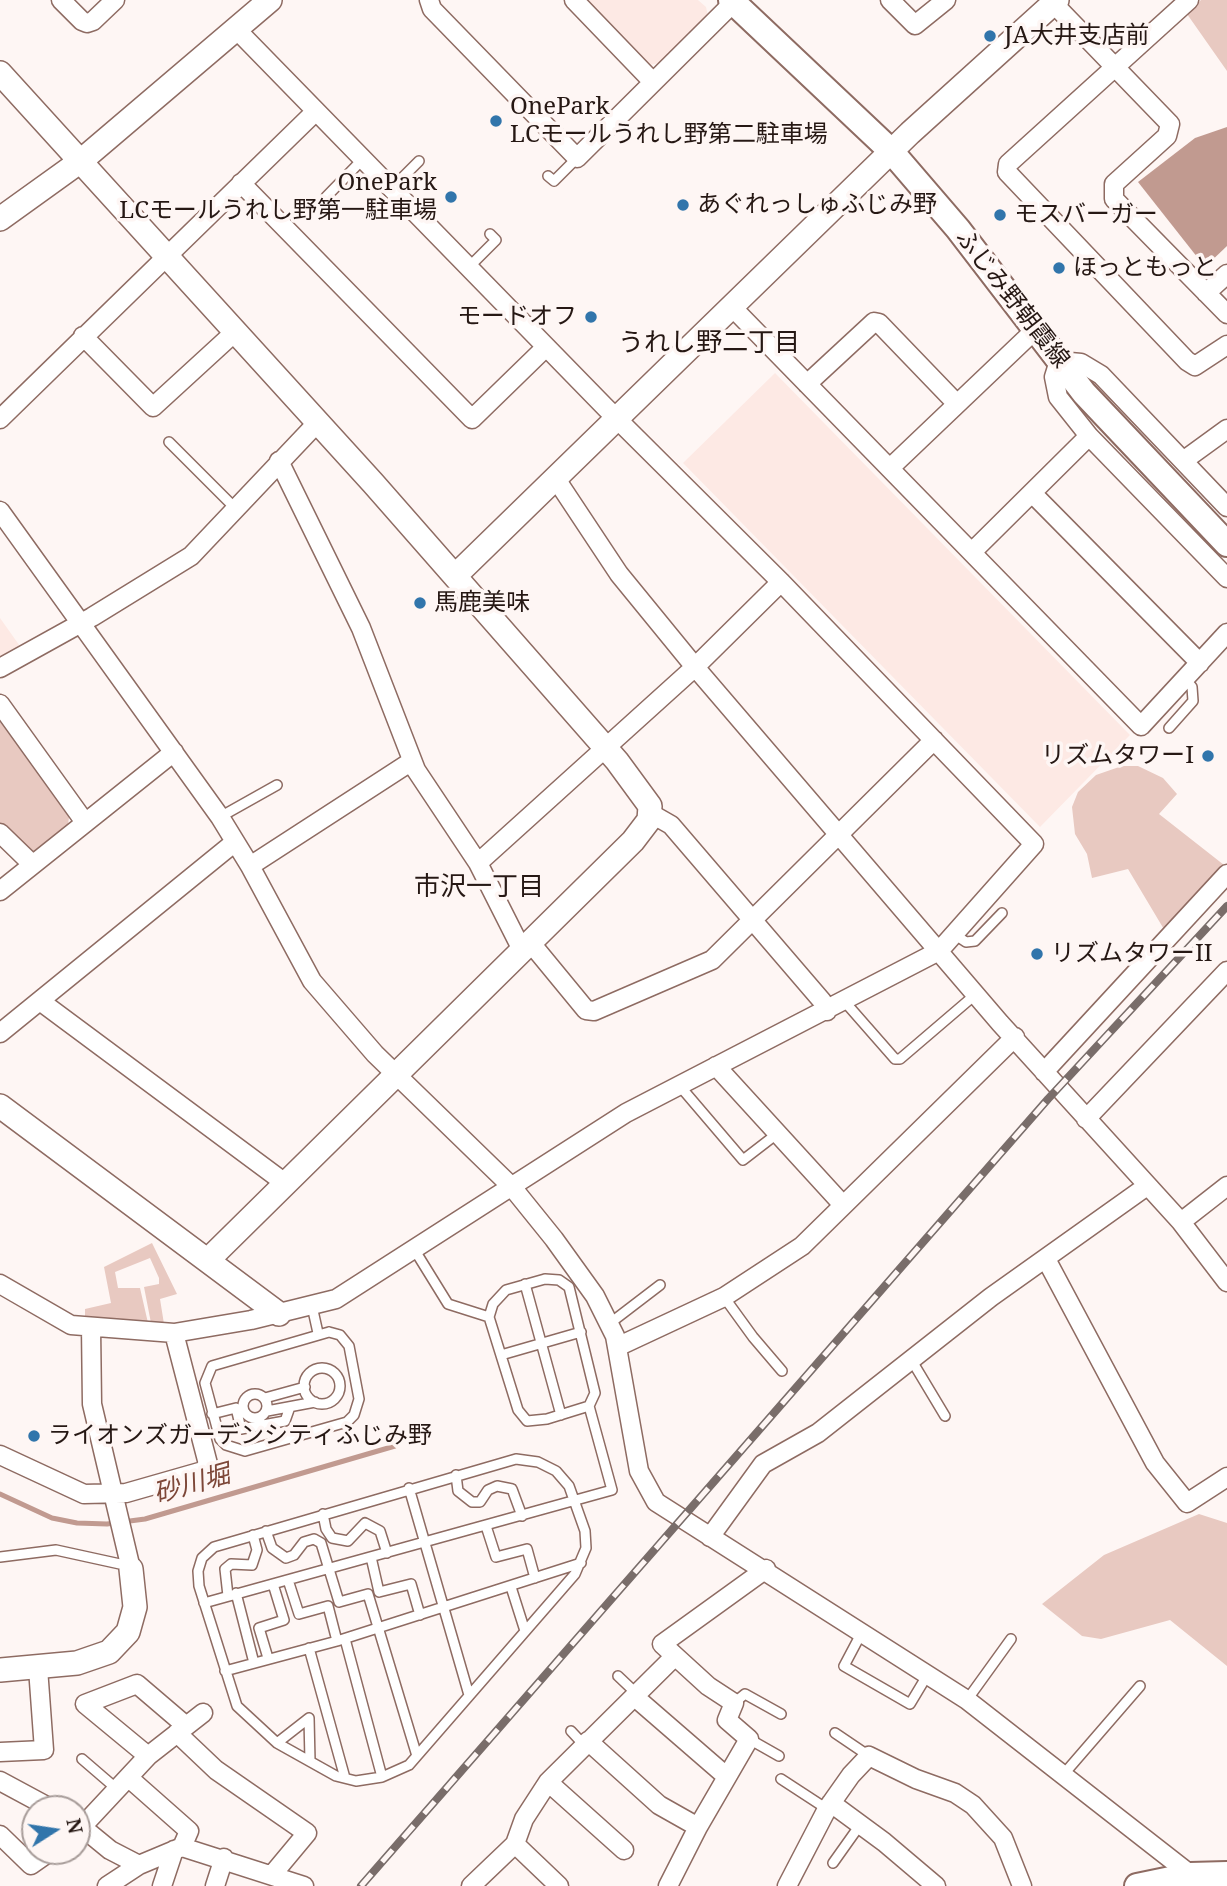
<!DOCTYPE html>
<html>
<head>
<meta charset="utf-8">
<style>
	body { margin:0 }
	#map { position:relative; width:1227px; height:1886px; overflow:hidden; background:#fef6f4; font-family:"Noto Serif",serif }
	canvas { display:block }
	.north { position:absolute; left:21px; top:1795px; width:70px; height:70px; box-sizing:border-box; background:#fef6f4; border:2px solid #a89d9a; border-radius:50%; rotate:78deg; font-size:19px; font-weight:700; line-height:28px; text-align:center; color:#261814 }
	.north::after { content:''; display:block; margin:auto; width:24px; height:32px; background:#3175ab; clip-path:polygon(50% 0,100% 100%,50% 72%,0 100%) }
</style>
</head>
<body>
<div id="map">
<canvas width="1227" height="1886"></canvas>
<div class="north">N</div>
</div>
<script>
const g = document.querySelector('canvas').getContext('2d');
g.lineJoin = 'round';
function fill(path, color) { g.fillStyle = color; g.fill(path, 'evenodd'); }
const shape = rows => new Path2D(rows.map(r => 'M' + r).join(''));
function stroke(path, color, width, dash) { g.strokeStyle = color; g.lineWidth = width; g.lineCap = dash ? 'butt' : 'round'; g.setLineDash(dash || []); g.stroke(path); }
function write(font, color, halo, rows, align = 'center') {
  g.font = font + ' "Noto Serif","Noto Sans JP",serif'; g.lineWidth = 7; g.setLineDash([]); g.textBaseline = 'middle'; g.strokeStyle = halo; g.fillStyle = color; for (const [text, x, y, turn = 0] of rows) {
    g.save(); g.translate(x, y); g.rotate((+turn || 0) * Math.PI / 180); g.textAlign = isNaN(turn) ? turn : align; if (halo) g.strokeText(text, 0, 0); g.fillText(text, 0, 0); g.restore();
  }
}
fill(shape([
	[586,0,698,0,706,7,708,16,660,63,649,65],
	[775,373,1130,735,1040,827,683,463],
	[0,618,22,649,0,661]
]), '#fde9e4');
fill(shape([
	[1201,0,1227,0,1227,71,1187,14],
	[0,719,69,817,68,825,32,854,0,826],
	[1122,766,1138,766,1163,778,1177,794,1159,814,1224,865,1165,931,1128,869,1092,878,1087,854,1075,834,1072,807,1078,792,1096,775],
	[152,1243,177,1294,160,1299,164,1324,151,1323,144,1287,159,1284,159,1278,150,1258,115,1272,118,1288,140,1288,148,1323,85,1318,85,1309,111,1303,104,1267],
	[1199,1514,1227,1523,1227,1666,1170,1620,1101,1639,1082,1636,1042,1604,1104,1555]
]), '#e8c9c1');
fill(shape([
	[1227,127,1227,246,1205,267,1138,182,1195,138]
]), '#c19a90');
stroke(shape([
	[0,1494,52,1518,77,1523,107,1524,145,1519,395,1446]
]), '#c19a90', 5);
const service = shape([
	[548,176,554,181,577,158],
	[392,188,419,161],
	[326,197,363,159],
	[470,266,496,240,490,234],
	[169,442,235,508],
	[1169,728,1193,701,1192,687,1185,679],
	[220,817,277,785],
	[954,934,966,942,975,941,1002,913],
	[845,1002,895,1059,900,1059,976,994],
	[679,1085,743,1160,778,1133],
	[414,1249,448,1304,489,1317],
	[545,1279,559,1280,569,1287,595,1393,589,1406,547,1419,527,1421,518,1410,489,1317,493,1304,506,1290,545,1279],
	[525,1284,561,1415],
	[724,1297,753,1337,782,1371],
	[312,1306,318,1333],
	[609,1324,660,1285],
	[329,1332,340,1335,349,1346,359,1399,354,1415,347,1422,245,1451,226,1445,220,1439,205,1383,212,1366,329,1332],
	[501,1355,581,1332],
	[912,1361,945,1416],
	'304 1386a18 18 0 1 1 36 0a18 18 0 1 1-36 0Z',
	'243 1406a12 12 0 1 1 24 0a12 12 0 1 1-24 0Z',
	[265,1398,305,1387],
	[267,1411,315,1402],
	[212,1414,236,1408,241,1429,285,1421,290,1407],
	[516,1459,538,1462,556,1471,569,1486,585,1531,586,1548,575,1574,409,1765,382,1777,356,1781,336,1776,277,1743,237,1706,199,1586,198,1571,202,1558,214,1547,516,1459],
	[456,1475,458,1491,472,1502,480,1502,488,1490,497,1486,512,1489,522,1516],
	[409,1488,469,1695],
	[323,1514,326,1529,332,1538,348,1541,365,1523,380,1531,387,1553],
	[486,1526,496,1557,527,1549,535,1578],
	[266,1531,272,1548,286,1558,294,1555,304,1542,314,1539,321,1543,339,1602,368,1594,417,1756],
	[0,1557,56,1550,120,1564,129,1561],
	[371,1557,379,1592,411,1584,420,1615],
	[288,1580,299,1614,328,1606,337,1641],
	[511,1587,525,1631],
	[236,1593,254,1663],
	[228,1596,225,1569,231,1564,252,1565,257,1550,253,1535],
	[204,1603,612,1490,589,1406],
	[862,1632,844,1666,910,1704,928,1674],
	[345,1639,382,1777],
	[309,1648,345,1778],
	[268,1658,259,1628,284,1620,273,1584],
	[225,1671,337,1641,581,1563],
	[618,1676,638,1695],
	[967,1700,1011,1639],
	[734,1703,745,1694,781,1714],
	[571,1731,584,1745],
	[835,1733,869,1756],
	[749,1739,779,1756],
	[277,1743,309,1718,310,1761],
	[82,1759,118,1790],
	[1063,1775,1140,1686],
	[781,1779,827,1809],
	[833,1863,860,1825]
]);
const minor = shape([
	[61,0,82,21,87,23,93,21,115,0],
	[429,0,432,9,577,158,734,2],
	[574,0,652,81],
	[890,0,915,25,946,0],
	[1050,0,1170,124,1167,136,1114,184,1114,199,1227,314],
	[1189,0,1008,164,1007,172,1187,361,1195,366,1227,345],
	[241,183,472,419,546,347],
	[1206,293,1227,274],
	[732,307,1141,726,1227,633],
	[83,336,153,407,236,331],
	[807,384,874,322,879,323,957,404],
	[0,419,316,111],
	[1089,436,1058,397,1054,377,1059,361,1081,363,1101,375,1227,507],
	[279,461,361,628,416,770,478,863,522,950],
	[1183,461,1227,429],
	[890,468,1036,329],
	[556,479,619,574,695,667,1000,1023,1181,1222,1227,1282],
	[1032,493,1200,663],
	[0,511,220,817,250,866,312,981,375,1054,512,1187,554,1239,595,1296,615,1336,639,1471,656,1502,967,1700,1195,1878],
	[972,552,1089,436,1227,578],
	[0,668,92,617,191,556,318,422],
	[0,704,84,821],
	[650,813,671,825,822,1001,827,1011],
	[0,833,32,864],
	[478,863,695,667,781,582],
	[250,866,412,761],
	[0,891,174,752],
	[530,942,586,1010,594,1011,712,960,934,740],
	[40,1001,285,1183],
	[0,1033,235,842],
	[716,1066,843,1205],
	[1044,1072,1227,874],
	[1086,1119,1227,971],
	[1181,1222,1227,1186],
	[1046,1259,1155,1463,1187,1503,1227,1477],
	[0,1284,71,1325,174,1333,251,1320,336,1299,626,1113,939,951,1034,844,781,582,606,408,236,29],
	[91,1327,92,1404,131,1569],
	[617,1347,724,1297,802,1246,1015,1037],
	[0,1455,84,1494,126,1493,203,1471,208,1464,174,1333],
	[710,1537,763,1464,818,1433,991,1297,1147,1186],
	[636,1698,726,1776],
	[177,1733,216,1770,307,1833,272,1875],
	[588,1741,659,1805,698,1827,749,1739,727,1720,734,1703,708,1686,662,1644,766,1569],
	[0,1752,44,1750,38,1668],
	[148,1756,85,1704,137,1684,185,1725],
	[129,1778,189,1831,182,1847,304,1886],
	[0,1781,52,1809],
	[548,1782,624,1850],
	[831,1803,884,1842,936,1886],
	[77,1823,110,1850,139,1865],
	[77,1832,148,1756,203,1713],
	[0,1835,31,1865,51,1851],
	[515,1844,559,1886],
	[107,1886,139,1865,182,1847],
	[162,1886,174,1850],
	[215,1886,224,1858],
	[471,1886,515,1844,524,1819,548,1782,675,1656],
	[668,1886,698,1827],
	[787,1886,827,1809,851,1775,869,1756,916,1779,955,1793,973,1805,1003,1838,1022,1886]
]);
const tertiary = shape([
	[0,73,373,483,617,761,650,806,649,820,633,841,208,1260],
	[0,219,82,160,270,0],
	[455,576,910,133,1057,0],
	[0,1106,279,1314],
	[0,1670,77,1663,109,1652,128,1632,135,1607,131,1569]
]);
const secondary = shape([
	[731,0,891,151,958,229,1084,393,1227,544],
	[1137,1886,1190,1875,1227,1874]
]);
stroke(service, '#8e6b62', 12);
stroke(minor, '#8e6b62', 21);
stroke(tertiary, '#8e6b62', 26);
stroke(secondary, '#8e6b62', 28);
stroke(service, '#fff', 9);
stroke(minor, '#fff', 18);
stroke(tertiary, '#fff', 23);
stroke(secondary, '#fff', 24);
const rail = shape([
	[361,1886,1048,1099,1227,906]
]);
stroke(rail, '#796d6a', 8);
stroke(rail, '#fef6f4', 5, [16]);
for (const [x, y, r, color] of [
	[990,36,7,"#3175ab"],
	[496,121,7,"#3175ab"],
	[451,197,7,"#3175ab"],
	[683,205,7,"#3175ab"],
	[1000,215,7,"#3175ab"],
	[1059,268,7,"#3175ab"],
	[591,317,7,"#3175ab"],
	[420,603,7,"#3175ab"],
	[1208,756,7,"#3175ab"],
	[1037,954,7,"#3175ab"],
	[34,1436,7,"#3175ab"]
]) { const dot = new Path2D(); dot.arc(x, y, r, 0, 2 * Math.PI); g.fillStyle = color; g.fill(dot); stroke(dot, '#fef6f4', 2.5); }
write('24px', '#261814', '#fef6f4', [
	["JA大井支店前",1004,36],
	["OnePark",510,107],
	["LCモールうれし野第二駐車場",510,135],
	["OnePark",437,183,"right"],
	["LCモールうれし野第一駐車場",437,211,"right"],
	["あぐれっしゅふじみ野",697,205],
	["モスバーガー",1014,215],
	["ほっともっと",1073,268],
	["モードオフ",577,317,"right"],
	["馬鹿美味",434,603],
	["リズムタワーI",1194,756,"right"],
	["リズムタワーII",1051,954],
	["ライオンズガーデンシティふじみ野",48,1436]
], 'left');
write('24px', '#261814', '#fef6f4', [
	["ふじみ野朝霞線",1012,299,52]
]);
write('26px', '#261814', '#fef6f4', [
	["うれし野二丁目",709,344],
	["市沢一丁目",479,888]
]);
write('italic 26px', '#7d4738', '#fef6f4', [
	["砂川堀",192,1485,-16]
]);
</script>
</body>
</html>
